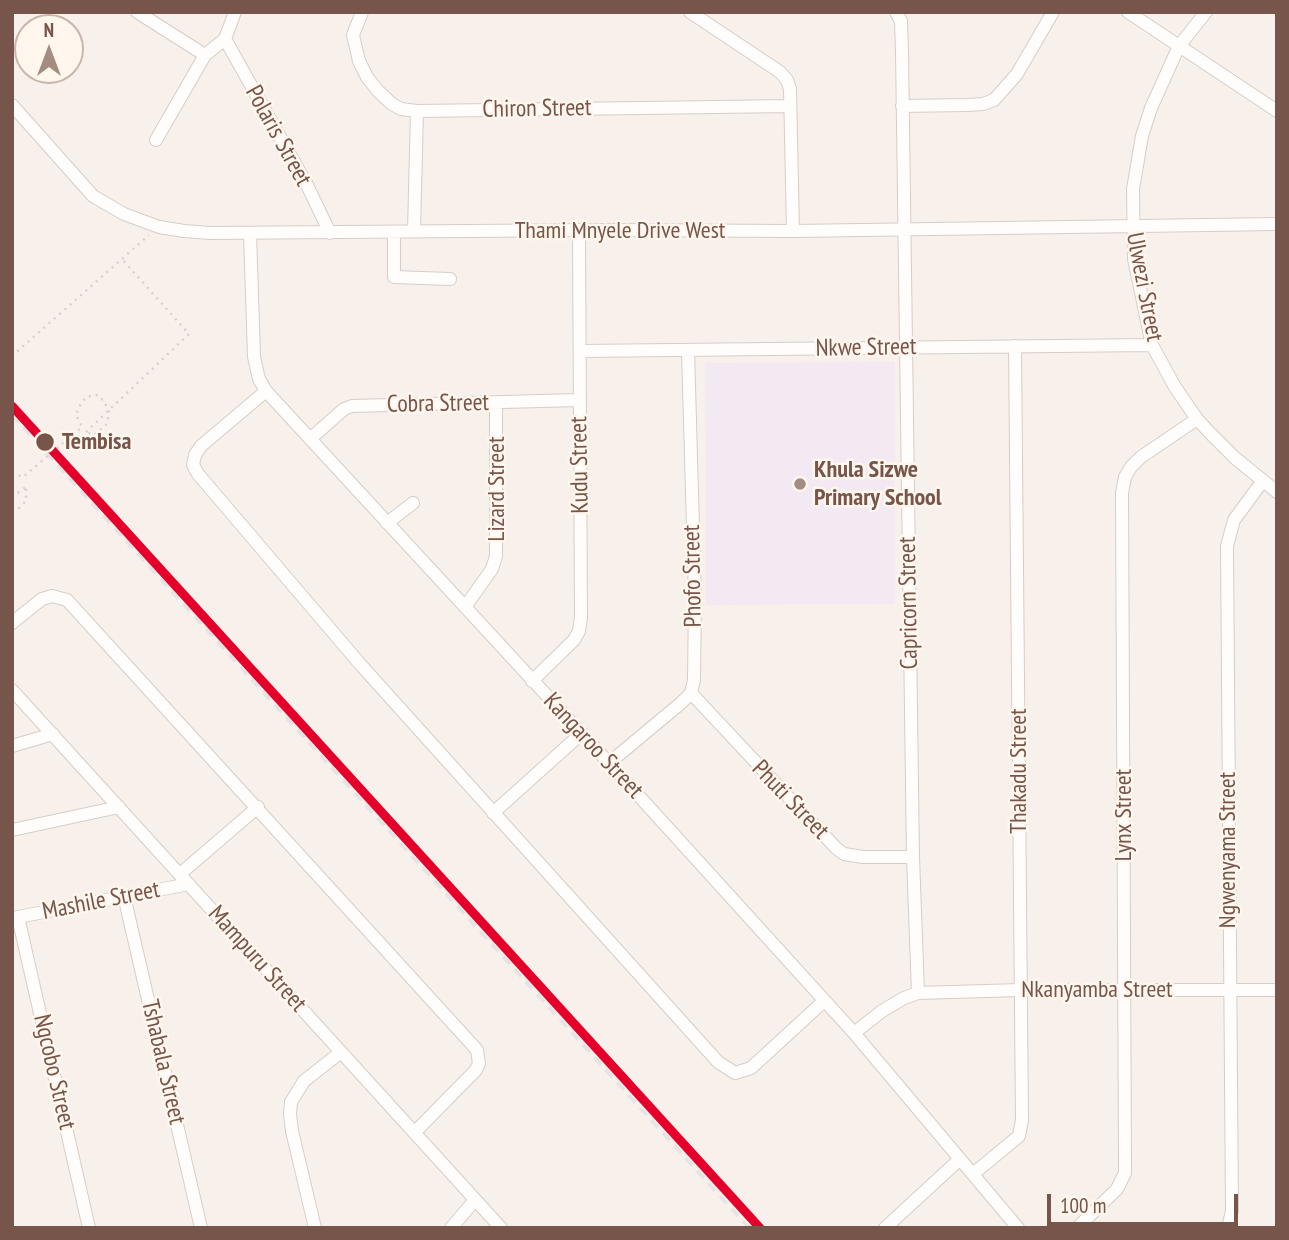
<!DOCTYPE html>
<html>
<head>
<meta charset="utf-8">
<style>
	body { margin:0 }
	#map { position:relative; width:1289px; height:1240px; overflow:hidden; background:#f8f1eb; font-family:"PT Sans Narrow",sans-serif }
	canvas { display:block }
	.frame { position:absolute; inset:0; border:14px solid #77554a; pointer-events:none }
	.north { position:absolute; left:14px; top:14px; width:70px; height:70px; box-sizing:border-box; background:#fff6ed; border:2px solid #c9b6ac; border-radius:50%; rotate:0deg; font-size:19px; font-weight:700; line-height:28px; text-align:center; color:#77554a }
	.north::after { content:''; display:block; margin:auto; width:24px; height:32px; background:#a48c82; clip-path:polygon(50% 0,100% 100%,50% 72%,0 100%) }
	.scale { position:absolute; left:1047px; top:1194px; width:191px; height:32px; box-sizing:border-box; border:4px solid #77554a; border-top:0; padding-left:9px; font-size:21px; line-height:24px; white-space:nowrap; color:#77554a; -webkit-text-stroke:5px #fff6ed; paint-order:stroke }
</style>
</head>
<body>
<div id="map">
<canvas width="1289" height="1240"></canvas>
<div class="frame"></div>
<div class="north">N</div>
<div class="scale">100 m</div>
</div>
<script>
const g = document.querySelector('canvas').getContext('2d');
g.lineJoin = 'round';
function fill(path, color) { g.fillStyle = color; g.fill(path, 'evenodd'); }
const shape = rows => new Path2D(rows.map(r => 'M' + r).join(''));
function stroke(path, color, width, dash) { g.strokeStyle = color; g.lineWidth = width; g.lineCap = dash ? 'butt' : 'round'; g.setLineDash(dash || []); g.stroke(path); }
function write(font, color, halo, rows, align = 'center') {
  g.font = font + ' "PT Sans Narrow",sans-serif'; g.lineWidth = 5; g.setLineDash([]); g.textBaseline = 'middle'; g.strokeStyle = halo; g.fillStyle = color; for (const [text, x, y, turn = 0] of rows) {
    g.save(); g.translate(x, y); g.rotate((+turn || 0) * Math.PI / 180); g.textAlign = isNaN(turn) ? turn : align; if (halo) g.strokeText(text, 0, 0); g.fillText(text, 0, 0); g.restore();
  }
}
fill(shape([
	[895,362,895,604,706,605,705,363]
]), '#f2e9f3');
const minor = shape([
	[137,12,205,55],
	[362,12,353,35,359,61,367,77,378,91,392,104,401,109,417,111,790,106],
	[690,12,780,72,787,80,790,89,793,231],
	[896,12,901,21,902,51,913,857,918,993],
	[1128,12,1277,111],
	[1206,12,1179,46,1151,108,1142,136,1133,189,1134,259,1152,345,1175,387,1197,419,1211,434,1235,458,1277,492],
	[225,39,307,185,330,233],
	[12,105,93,196,124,214,159,227,184,231,210,233,598,230,793,231,1277,224],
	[902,106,967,105,983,104,994,100,1017,74,1053,12],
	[156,140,205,55,225,39,235,12],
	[414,231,417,111],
	[394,232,394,277,450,279],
	[250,233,254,357,259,379,266,391,609,763,854,1033,1018,1228],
	[580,351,1152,345],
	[266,391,201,446,195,455,193,465,198,474,360,664,718,1062,735,1073,751,1068,824,1001],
	[310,439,344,409,352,406,579,400],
	[387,523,413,503],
	[465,607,492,569,496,556,496,403],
	[12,623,42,599,52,596,67,600,477,1050,479,1064,475,1071,415,1132],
	[532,681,574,640,579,631,581,618,579,230],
	[12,690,501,1228],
	[691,693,836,848,844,854,863,857,913,857],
	[12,746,53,734],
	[609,763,681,703,691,693,694,680,695,598,688,350],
	[493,813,582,733],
	[12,830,119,807],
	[180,874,258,807],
	[124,896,201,1228],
	[18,917,89,1228],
	[13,918,189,884],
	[854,1033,882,1011,904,998,918,993,1020,990,1277,990],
	[973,1174,1019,1136,1022,1120,1015,346],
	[315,1228,292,1131,290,1114,291,1102,304,1081,341,1052],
	[451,1228,475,1200],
	[885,1228,960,1159],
	[1077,1228,1117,1189,1125,1173,1125,1162,1122,493,1125,477,1131,467,1141,457,1197,419],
	[1228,1228,1232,1211,1227,546,1234,520,1262,482]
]);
stroke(minor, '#d6cdc8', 14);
stroke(shape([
	[12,356,149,235],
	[86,432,189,334,122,259],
	[12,497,26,487],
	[12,510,17,510,26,501,26,487]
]), '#dad0ce', 2.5, [2, 5]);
stroke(minor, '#fefdfc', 12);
stroke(shape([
	[12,415,749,1228]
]), '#e5e3e5', 3.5, [10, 7]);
stroke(shape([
	[12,473,23,477,82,427,76,415,79,407,86,397,97,395,104,401,109,412,107,424,94,435,86,432]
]), '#dad0ce', 2.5, [2, 5]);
stroke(shape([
	[12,406,760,1228]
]), '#e4002b', 9);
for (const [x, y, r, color] of [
	[45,442,10,"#77554a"],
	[800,484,7,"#a48c82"]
]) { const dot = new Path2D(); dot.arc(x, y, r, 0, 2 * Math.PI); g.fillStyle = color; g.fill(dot); stroke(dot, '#fff6ed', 2.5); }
write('24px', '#77554a', '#fff6ed', [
	["Chiron Street",537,109,-1],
	["Polaris Street",278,136,61],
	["Thami Mnyele Drive West",620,231],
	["Ulwezi Street",1144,287,79],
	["Nkwe Street",866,348,-1],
	["Cobra Street",438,404,-1],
	["Kudu Street",580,465,-91],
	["Lizard Street",497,489,-90],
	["Phofo Street",693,576,-91],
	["Capricorn Street",909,603,-91],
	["Kangaroo Street",593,746,47],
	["Thakadu Street",1019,771,-90],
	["Phuti Street",790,800,46],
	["Lynx Street",1124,815,-90],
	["Ngwenyama Street",1228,850,-90],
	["Mashile Street",101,901,-11],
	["Mampuru Street",257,959,48],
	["Nkanyamba Street",1097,990],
	["Tshabala Street",163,1062,77],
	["Ngcobo Street",54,1072,77]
]);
write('bold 24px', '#77554a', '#fff6ed', [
	["Tembisa",62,442]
], 'left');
write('bold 24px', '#77554a', '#fff6ed', [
	["Khula Sizwe",814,470],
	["Primary School",814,498]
], 'left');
</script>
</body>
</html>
